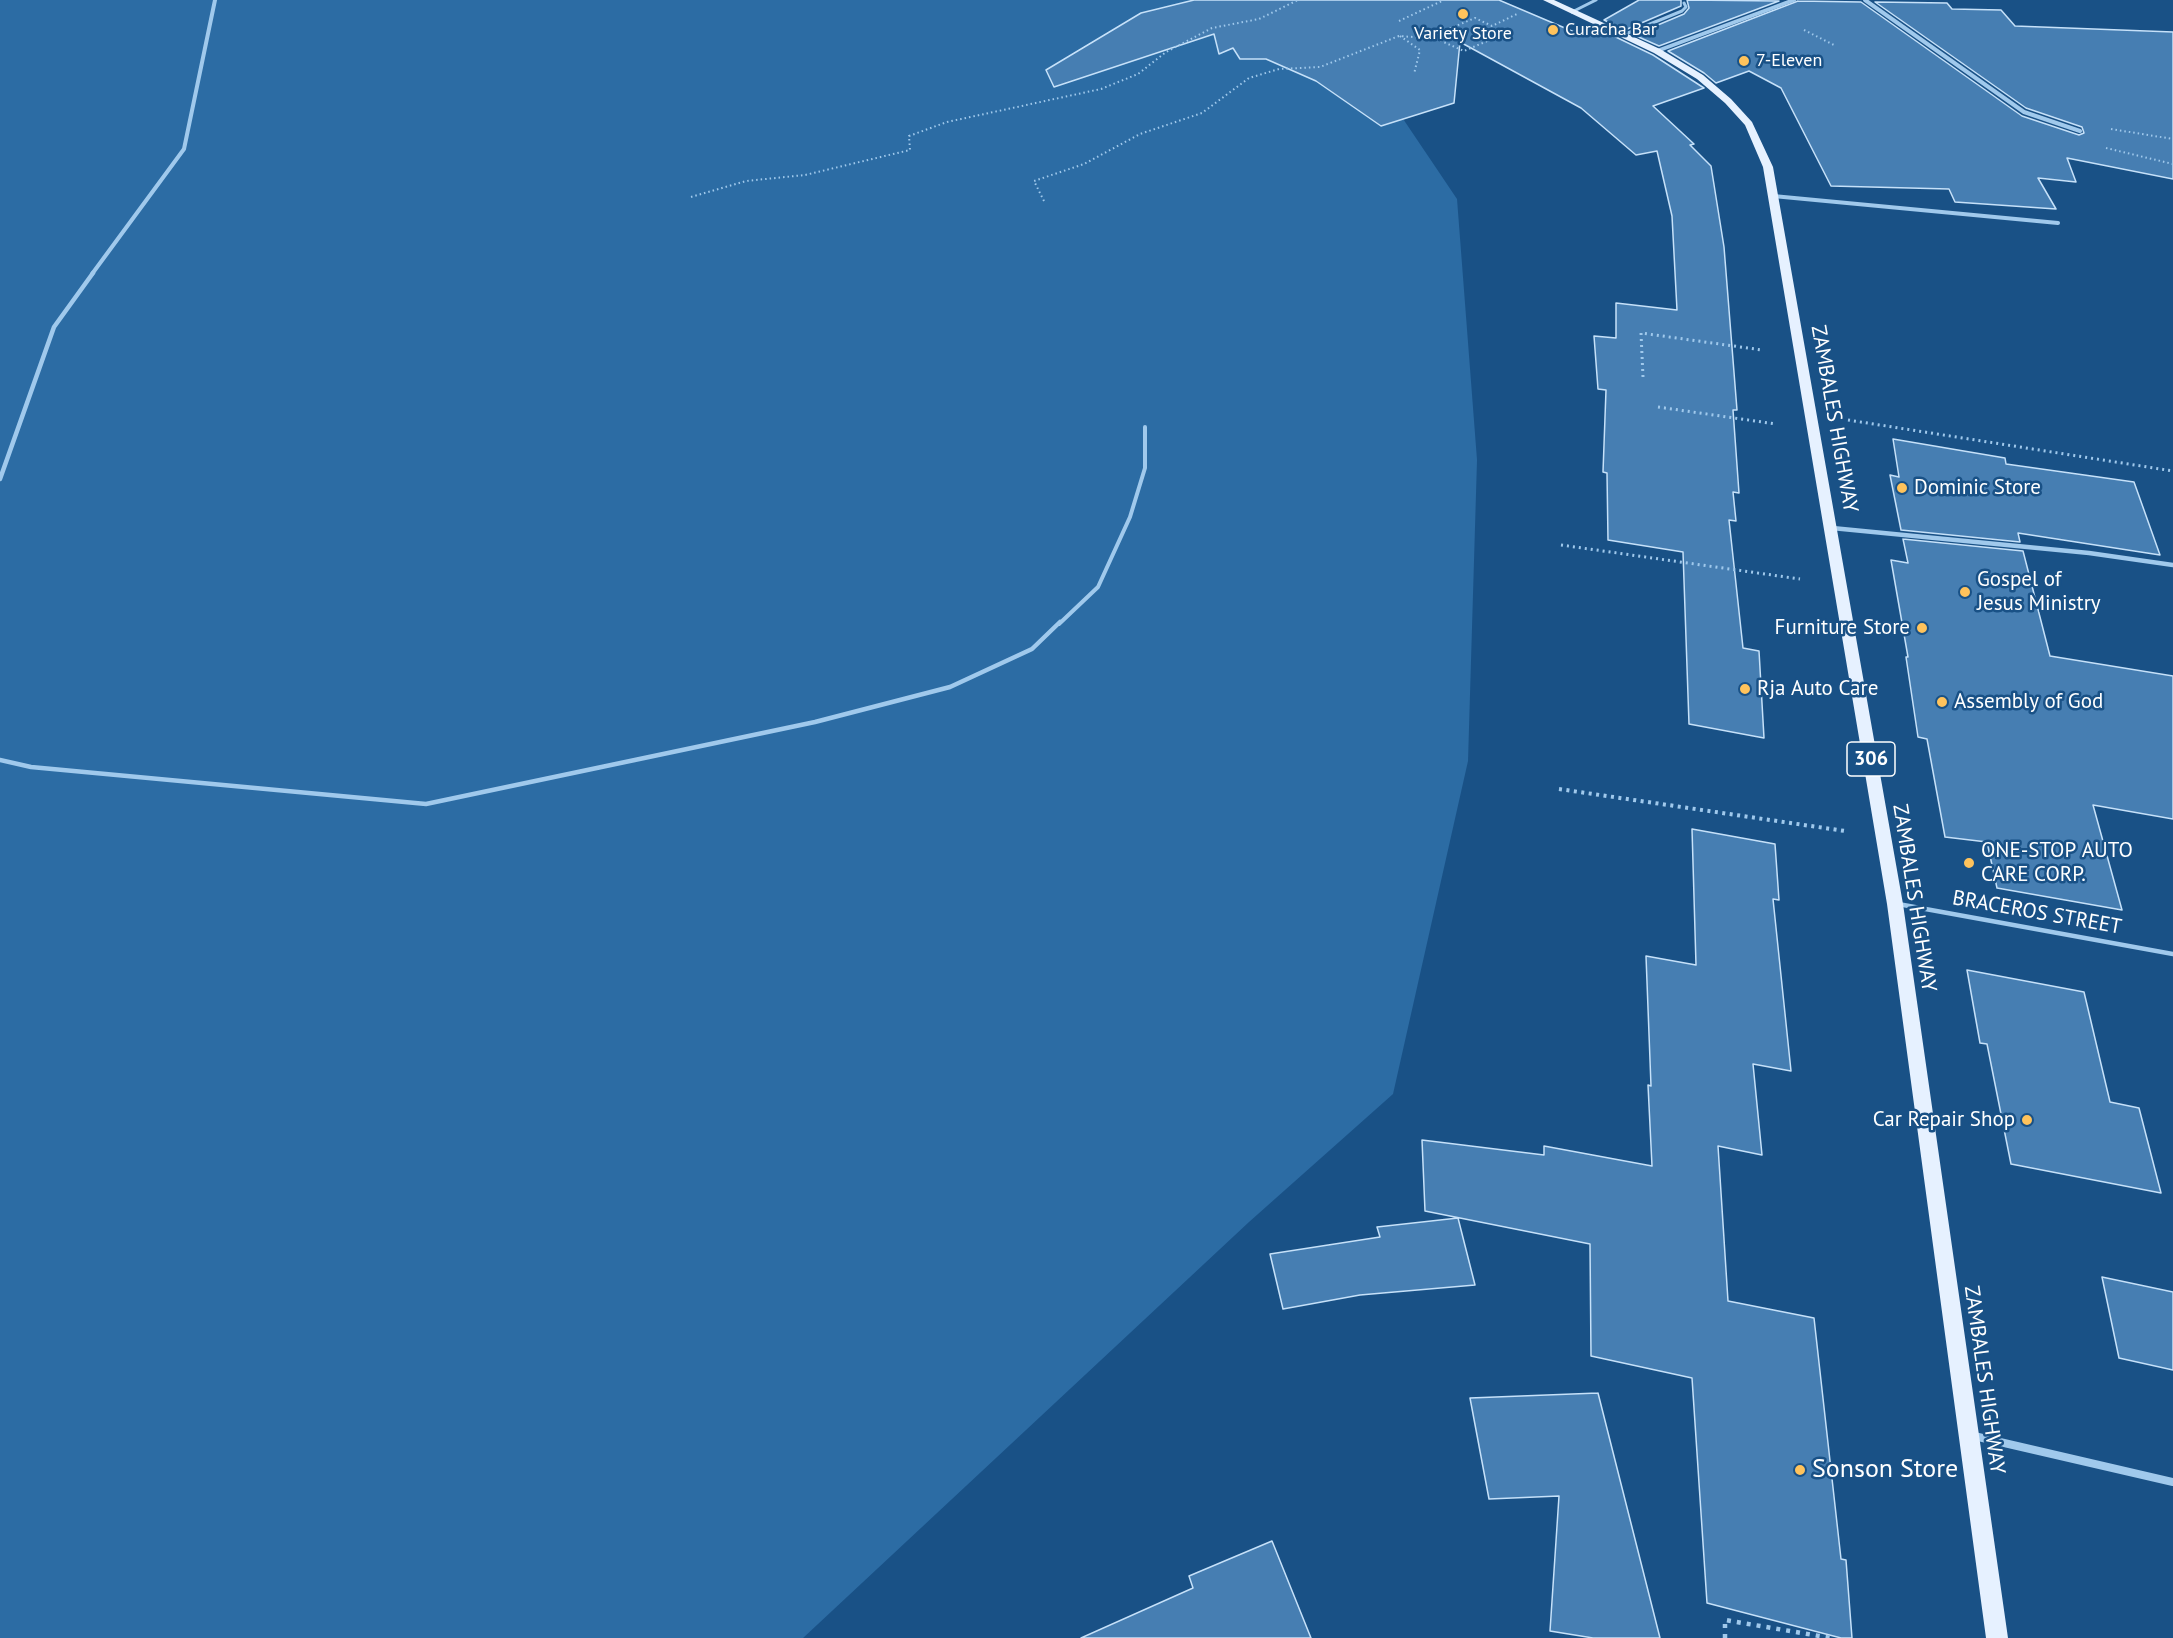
<!DOCTYPE html>
<html>
<head>
<meta charset="utf-8">
<style>
	body { margin:0 }
	canvas { display:block; background:#195186 }
</style>
</head>
<body>
<canvas width="2173" height="1638"></canvas>
<script>
const g = document.querySelector('canvas').getContext('2d');
g.lineJoin = 'round';
function fill(path, color) { g.fillStyle = color; g.fill(path, 'evenodd'); }
const shape = rows => new Path2D(rows.map(r => 'M' + r).join(''));
function stroke(path, color, width, dash) { g.strokeStyle = color; g.lineWidth = width; g.lineCap = dash ? 'butt' : 'round'; g.setLineDash(dash || []); g.stroke(path); }
function write(font, color, halo, rows, align = 'center') {
  g.font = font + ' "PT Sans",sans-serif'; g.lineWidth = 5; g.setLineDash([]); g.textBaseline = 'middle'; g.strokeStyle = halo; g.fillStyle = color; for (const [text, x, y, turn = 0] of rows) {
    g.save(); g.translate(x, y); g.rotate((+turn || 0) * Math.PI / 180); g.textAlign = isNaN(turn) ? turn : align; if (halo) g.strokeText(text, 0, 0); g.fillText(text, 0, 0); g.restore();
  }
}
fill(shape([
	[0,0,1239,0,1391,101,1457,199,1477,460,1468,761,1393,1094,1249,1222,803,1638,0,1638]
]), '#2c6ca4');
const building = shape([
	[1194,0,1499,0,1579,34,1593,26,1653,55,1704,88,1653,106,1694,144,1690,145,1711,166,1724,247,1737,410,1733,410,1739,493,1733,492,1736,521,1729,520,1743,648,1759,651,1764,738,1689,724,1683,552,1608,540,1607,473,1603,472,1606,390,1598,389,1594,336,1616,338,1616,303,1677,310,1672,216,1657,151,1636,155,1581,108,1460,42,1454,103,1381,126,1316,81,1266,59,1240,59,1233,48,1219,54,1214,34,1054,87,1046,70,1141,13,1194,0],
	[1639,0,1681,0,1681,6,1625,30,1604,20,1639,0],
	[1687,0,1779,1,1659,46,1634,35,1684,14,1689,8,1687,0],
	[1798,1,1861,2,2022,116,2079,135,2084,133,2082,127,2026,108,1875,2,1947,3,1952,9,2001,10,2015,26,2173,32,2173,179,2067,158,2076,182,2038,178,2056,209,1955,202,1949,189,1831,186,1781,88,1749,71,1716,83,1704,73,1668,51,1798,1],
	[1893,439,2005,458,2006,464,2134,482,2160,555,2018,533,2020,542,1901,530,1890,475,1899,477,1893,439],
	[1903,539,2023,551,2050,656,2173,676,2173,819,2093,805,2122,910,1997,888,1987,842,1945,837,1927,739,1918,737,1906,657,1908,657,1891,560,1908,563,1903,539],
	[1692,829,1775,844,1779,900,1773,899,1791,1071,1753,1064,1762,1155,1718,1146,1728,1301,1814,1318,1841,1559,1846,1560,1852,1638,1841,1638,1707,1603,1692,1378,1591,1356,1590,1244,1425,1211,1422,1140,1544,1155,1544,1146,1652,1166,1648,1085,1651,1086,1646,956,1696,965,1692,829],
	[1967,970,2084,992,2110,1102,2139,1108,2161,1193,2011,1164,1987,1044,1980,1043,1967,970],
	[1458,1218,1475,1285,1360,1295,1283,1309,1270,1254,1380,1237,1377,1227,1458,1218],
	[2102,1277,2173,1292,2173,1370,2119,1358,2102,1277],
	[1598,1393,1660,1638,1593,1638,1550,1631,1559,1496,1489,1499,1470,1398,1598,1393],
	[1272,1541,1311,1638,1081,1638,1193,1588,1189,1576,1272,1541]
]);
fill(building, '#467eb2');
stroke(building, '#c6e1f9', 1.5);
stroke(shape([
	[1399,21,1444,0],
	[1804,30,1836,46],
	[1400,36,1420,50,1414,74],
	[1432,37,1464,51,1492,39],
	[2111,129,2173,139],
	[2106,148,2173,164],
	[691,197,746,181,805,175,910,150,909,136,947,122,1101,89,1138,74,1166,52,1212,28,1259,19,1298,0],
	[1044,201,1034,181,1084,164,1140,134,1202,113,1249,78,1279,69,1320,67,1399,36,1427,38,1475,18,1492,26,1519,13]
]), '#a0c9ec', 2, [1.5, 3]);
stroke(shape([
	[1643,377,1641,333,1762,350],
	[1658,407,1776,424],
	[1848,420,2173,471],
	[1561,545,1800,579]
]), '#a0c9ec', 3, [2, 4]);
stroke(shape([
	[1559,789,1845,831]
]), '#a0c9ec', 4, [3, 4.5]);
stroke(shape([
	[1725,1638,1725,1620,1831,1638]
]), '#a0c9ec', 4.5, [4, 6]);
stroke(shape([
	[1572,12,1596,0],
	[1623,35,1682,11,1686,7,1684,3]
]), '#a0c9ec', 3);
stroke(shape([
	[1059,624,1098,587,1130,517,1145,468,1145,427]
]), '#a0c9ec', 4);
stroke(shape([
	[0,760,31,767,426,804,815,722,950,687,1032,649,1060,622],
	[1898,904,2173,954]
]), '#a0c9ec', 4.5);
stroke(shape([
	[1865,0,2024,112,2080,131],
	[1657,51,1794,0],
	[1773,196,2058,223],
	[92,274,184,149,215,0]
]), '#a0c9ec', 4);
stroke(shape([
	[0,479,54,327,93,273],
	[1832,528,2089,553,2173,565]
]), '#a0c9ec', 4.5);
stroke(shape([
	[1974,1436,2173,1482]
]), '#a0c9ec', 8);
fill(shape([
	[1543,0,1554,0,1660,49,1703,75,1731,99,1752,122,1773,167,1903,904,2008,1638,1986,1638,1887,904,1763,167,1745,125,1725,103,1697,79,1654,53,1543,0]
]), '#e6f1ff');
for (const [x, y, r, color] of [
	[1463,14,6,"#ffc35c"],
	[1553,30,6,"#ffc35c"],
	[1744,61,6,"#ffc35c"],
	[1902,488,6,"#ffc35c"],
	[1965,592,6,"#ffc35c"],
	[1922,628,6,"#ffc35c"],
	[1745,689,6,"#ffc35c"],
	[1942,702,6,"#ffc35c"],
	[1969,863,6,"#ffc35c"],
	[2027,1120,6,"#ffc35c"],
	[1800,1470,6,"#ffc35c"]
]) { const dot = new Path2D(); dot.arc(x, y, r, 0, 2 * Math.PI); g.fillStyle = color; g.fill(dot); stroke(dot, '#195186', 2); }
write('18px', '#fff', '#195186', [
	["Curacha Bar",1565,30],
	["Variety Store",1463,34,"center"],
	["7-Eleven",1756,61]
], 'left');
for (const [x, y, w] of [
	[1871,759,48]
]) { const box = new Path2D(); box.roundRect(x - w / 2, y - 17, w, 34, 4.5); g.fillStyle = '#195186'; g.fill(box); stroke(box, '#fff', 1.5); }
write('bold 20px', '#fff', null, [
	["306",1871,759]
]);
write('21px', '#fff', '#195186', [
	["ZAMBALES HIGHWAY",1834,419,80],
	["ZAMBALES HIGHWAY",1914,898,81],
	["BRACEROS STREET",2037,913,10],
	["ZAMBALES HIGHWAY",1984,1380,82]
]);
write('21px', '#fff', '#195186', [
	["Dominic Store",1914,488],
	["Gospel of",1977,580],
	["Jesus Ministry",1977,604],
	["Furniture Store",1910,628,"right"],
	["Rja Auto Care",1757,689],
	["Assembly of God",1954,702],
	["ONE-STOP AUTO",1981,851],
	["CARE CORP.",1981,875],
	["Car Repair Shop",2015,1120,"right"]
], 'left');
write('26px', '#fff', '#195186', [
	["Sonson Store",1812,1470]
], 'left');
</script>
</body>
</html>
